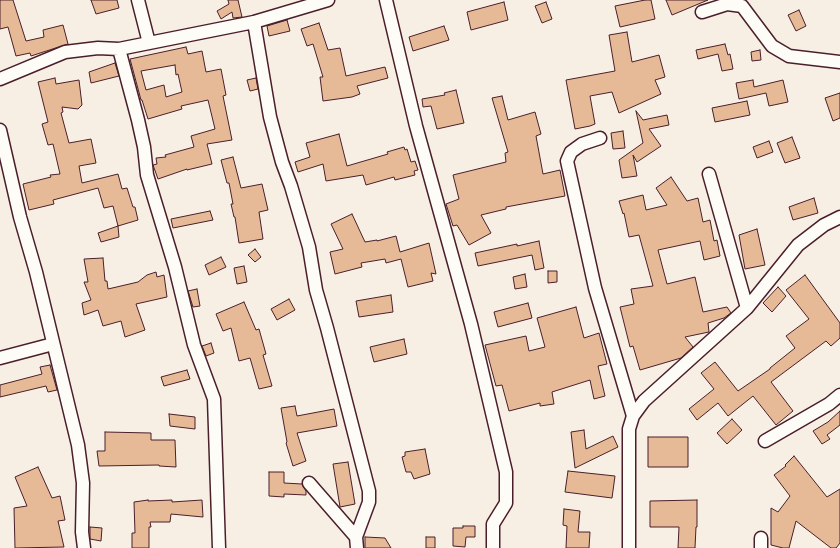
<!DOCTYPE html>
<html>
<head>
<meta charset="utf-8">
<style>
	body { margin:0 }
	canvas { display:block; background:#f8efe4 }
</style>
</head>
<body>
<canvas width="840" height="548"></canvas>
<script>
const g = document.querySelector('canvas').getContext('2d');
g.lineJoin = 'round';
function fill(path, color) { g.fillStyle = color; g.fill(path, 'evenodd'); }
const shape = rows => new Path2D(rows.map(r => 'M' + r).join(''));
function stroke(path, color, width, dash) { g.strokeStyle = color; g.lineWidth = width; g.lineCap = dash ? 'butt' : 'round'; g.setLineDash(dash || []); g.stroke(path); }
const building = shape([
	[0,0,13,0,26,41,44,37,43,30,63,25,68,44,31,56,30,53,16,56,8,27,0,29,0,0],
	[91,0,117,0,119,8,96,14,91,0],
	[228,0,238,0,242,17,233,18,232,12,221,19,217,11,229,4,228,0],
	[645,0,651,0,655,19,620,27,615,6,645,0],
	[666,0,708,0,672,15,666,0],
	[504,2,508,20,471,30,467,12,504,2],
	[546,2,552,19,542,23,535,6,546,2],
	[799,10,806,26,796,31,788,15,799,10],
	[287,20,290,31,269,36,267,26,287,20],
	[319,23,328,50,340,48,346,76,385,67,388,78,357,86,360,94,352,97,323,101,320,77,323,77,313,44,307,46,301,29,319,23],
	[444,26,449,40,413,51,409,37,444,26],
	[627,32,632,62,659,55,665,77,655,80,661,94,619,113,612,92,590,96,595,124,590,126,575,129,566,80,615,71,609,35,627,32],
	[725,44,728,55,730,54,733,69,722,71,718,54,698,59,696,50,725,44],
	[186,47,188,54,202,51,206,72,221,69,226,95,223,96,232,140,207,144,212,164,187,170,187,169,158,179,153,165,157,164,156,158,166,157,165,155,194,147,191,136,215,129,208,100,181,106,182,109,148,119,142,100,141,100,130,59,186,47],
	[175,65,176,75,178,74,182,92,166,97,164,85,146,90,141,71,175,65],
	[760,50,761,60,752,61,751,52,760,50],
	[115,63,119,76,91,83,89,72,115,63],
	[55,78,56,84,79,80,82,105,78,109,62,107,63,112,61,113,69,143,91,139,96,163,79,166,82,183,118,174,122,189,127,188,133,207,135,207,138,220,118,226,113,206,104,208,98,188,53,200,54,204,29,210,23,184,51,177,50,175,60,174,53,144,48,145,42,124,48,122,38,82,55,78],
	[256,78,258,89,250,91,247,80,256,78],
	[753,80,754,87,783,80,788,102,769,106,766,93,739,99,736,83,753,80],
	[456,90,464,123,437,129,431,106,423,107,422,99,445,95,444,93,456,90],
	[840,93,840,118,833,121,825,98,840,93],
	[502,96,508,120,535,112,541,134,536,136,543,174,560,170,565,196,506,207,506,209,481,215,491,233,469,245,457,225,453,226,446,204,459,199,453,175,506,162,505,153,508,152,492,98,502,96],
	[747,101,750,115,715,122,712,108,747,101],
	[636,111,643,120,667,115,669,125,649,129,661,146,637,162,633,155,637,176,622,178,619,160,643,143,636,111],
	[623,131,625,148,613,149,611,133,623,131],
	[339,134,347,166,388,154,387,152,404,147,405,150,407,149,411,162,415,161,418,170,414,171,415,175,395,180,394,177,366,185,363,175,326,181,323,164,298,172,295,162,310,157,306,143,339,134],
	[792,137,800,158,785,163,777,143,792,137],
	[769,141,773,152,757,158,753,147,769,141],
	[233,157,241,188,262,184,268,210,259,212,263,239,239,243,235,217,234,217,231,204,233,204,229,183,227,183,221,160,233,157],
	[671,177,687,201,698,198,703,222,710,220,714,241,717,240,720,256,704,260,700,241,658,250,667,284,695,277,703,312,727,307,731,313,724,318,708,323,709,332,685,337,693,347,681,358,640,370,633,346,630,347,620,307,634,304,631,289,653,286,639,235,629,237,624,213,623,214,619,201,643,195,646,210,667,205,656,188,671,177],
	[814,198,818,213,793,220,789,207,814,198],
	[210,211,213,220,173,228,171,219,210,211],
	[352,214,365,242,377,240,377,241,396,236,400,252,429,243,436,274,431,273,433,281,408,287,401,259,386,263,385,259,361,263,362,267,335,274,330,252,343,249,331,224,352,214],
	[118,226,119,237,101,242,98,233,118,226],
	[757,229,765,265,745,269,739,235,757,229],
	[539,241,544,268,535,270,532,255,478,266,475,253,517,244,517,246,539,241],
	[255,249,261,257,255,262,248,255,255,249],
	[221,257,226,267,209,275,205,265,221,257],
	[103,258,105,281,107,281,108,289,138,282,147,275,156,272,157,277,164,275,167,297,136,304,145,330,125,337,121,321,103,326,98,310,84,315,82,303,91,300,84,282,88,282,84,259,103,258],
	[244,266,247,282,237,284,234,268,244,266],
	[548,271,557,271,557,282,548,283,548,271],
	[525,274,527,287,515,289,513,277,525,274],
	[805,275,840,323,840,338,831,346,826,341,771,382,793,411,776,425,753,396,728,416,718,403,697,420,689,409,714,389,701,373,715,362,738,391,770,369,770,368,795,348,786,336,809,319,786,290,805,275],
	[778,287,786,296,772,312,763,303,778,287],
	[197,289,200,306,193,307,188,291,197,289],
	[391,295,393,312,359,317,356,301,391,295],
	[289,299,295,310,277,320,271,309,289,299],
	[244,302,256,330,259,329,266,354,263,355,272,386,259,389,250,358,239,361,231,328,223,331,216,314,244,302],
	[528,303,532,318,498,327,494,312,528,303],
	[576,307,584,338,599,333,607,364,598,366,605,396,594,399,590,380,552,392,554,404,540,406,540,403,509,411,502,385,496,386,485,345,526,336,529,351,545,347,537,318,576,307],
	[404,339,407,354,374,362,370,347,404,339],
	[211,343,214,353,206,356,202,346,211,343],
	[50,365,57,390,48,392,46,386,0,397,0,385,42,374,40,367,50,365],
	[187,370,190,379,164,386,161,377,187,370],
	[295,406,297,416,334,409,337,426,297,433,306,461,293,466,286,443,287,442,281,408,295,406],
	[840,411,840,425,827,435,830,439,822,444,813,431,828,422,840,411],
	[169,414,195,417,195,429,170,426,169,414],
	[732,419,742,430,727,444,717,433,732,419],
	[584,430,586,449,613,436,618,447,575,468,571,432,584,430],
	[105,432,151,433,151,440,175,440,176,467,159,466,159,465,99,466,97,451,105,451,105,432],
	[648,437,688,437,688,467,648,467,648,437],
	[425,449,430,474,414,479,411,472,406,472,402,457,405,456,405,452,425,449],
	[794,456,827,497,840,489,840,543,836,548,831,548,796,521,789,548,783,548,771,545,771,508,778,512,790,496,774,475,786,466,785,465,794,456],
	[348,462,355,504,340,507,333,464,348,462],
	[38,467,52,498,60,496,65,520,58,521,64,547,15,548,14,508,27,506,15,477,38,467],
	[568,471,615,476,612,498,565,492,568,471],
	[269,472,284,472,284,483,302,484,306,491,306,495,284,494,284,497,269,496,269,472],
	[148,500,148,501,172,500,172,502,202,500,203,517,171,514,170,522,150,522,151,527,149,527,149,548,132,548,132,533,135,533,134,502,148,500],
	[697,500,697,527,696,527,695,548,678,548,679,527,650,527,650,501,697,500],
	[564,509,580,511,578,532,590,532,589,548,566,548,567,526,563,525,564,509],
	[463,526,475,526,475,537,466,537,465,547,453,546,453,528,463,528,463,526],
	[90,527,102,528,101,541,90,539,90,527],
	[365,537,385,538,391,548,365,548,365,537],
	[426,537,435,537,435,548,426,548,426,537]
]);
fill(building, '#e6ba96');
stroke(building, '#4a1f2b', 1);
const minor = shape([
	[138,0,149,43],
	[386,0,416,126,471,324,506,472,506,503,493,524,493,548],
	[702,12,727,4,742,6,772,46,789,56,840,62],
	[254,22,270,117,282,162,291,186,309,247,316,290,327,328,369,491,369,502,356,537,357,548],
	[119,49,138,120,144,147,147,175,175,267,194,345,214,399,219,548],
	[0,79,65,52,98,48,119,49,254,22,328,0],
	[0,130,20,217,36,272,78,445,83,483,82,532,84,548],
	[600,138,582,144,571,152,567,161,595,288,633,416],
	[709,174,747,308],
	[0,358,53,344],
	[765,441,829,404,840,395],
	[309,483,356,537],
	[761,538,761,548],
	[629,548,629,429,633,416,644,401,747,308,798,245,824,225,840,217]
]);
stroke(minor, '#4a1f2b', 15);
stroke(minor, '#fdfcf7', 12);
</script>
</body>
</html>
